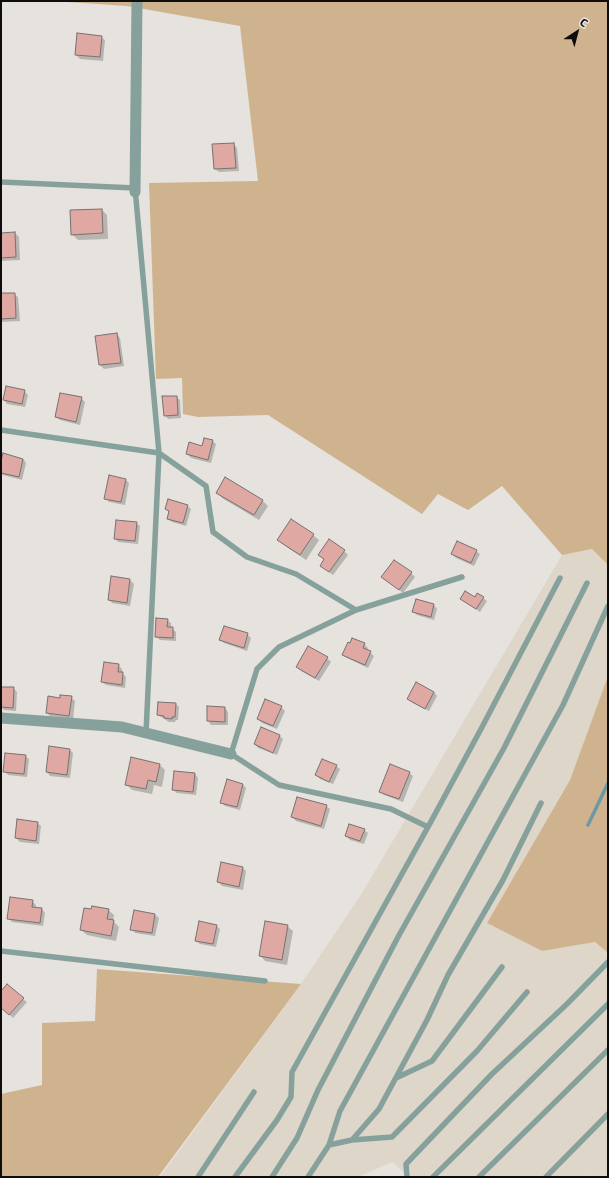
<!DOCTYPE html>
<html>
<head>
<meta charset="utf-8">
<style>
	body { margin:0 }
	#map { position:relative; width:609px; height:1178px; overflow:hidden; background:#e6e2dd; font-family:"Exo 2",sans-serif }
	canvas { display:block }
	.frame { position:absolute; inset:0; border:2px solid #0f0d0b; pointer-events:none }
	.north { position:absolute; left:557px; top:12px; width:40px; height:40px; -webkit-text-stroke:3px #e6e2dd; paint-order:stroke; rotate:36deg; font-size:11px; font-weight:700; line-height:16px; text-align:center; color:#0f0d0b }
	.north::after { content:''; display:block; margin:auto; width:14px; height:18px; background:#0f0d0b; clip-path:polygon(50% 0,100% 100%,50% 72%,0 100%) }
</style>
</head>
<body>
<div id="map">
<canvas width="609" height="1178"></canvas>
<div class="frame"></div>
<div class="north">С</div>
</div>
<script>
const g = document.querySelector('canvas').getContext('2d');
g.lineJoin = 'round';
function fill(path, color) { g.fillStyle = color; g.fill(path, 'evenodd'); }
const shape = rows => new Path2D(rows.map(r => 'M' + r).join(''));
function stroke(path, color, width, dash) { g.strokeStyle = color; g.lineWidth = width; g.lineCap = dash ? 'butt' : 'round'; g.setLineDash(dash || []); g.stroke(path); }
fill(shape([
	[592,549,608,565,608,676,570,780,487,923,542,951,595,942,607,952,608,951,608,1177,593,1177,590,1175,588,1177,409,1177,392,1162,358,1177,160,1177,301,984,362,893,562,555]
]), '#dfd6ca');
fill(shape([
	[52,1,608,1,608,565,592,549,562,555,502,486,468,510,438,494,422,514,268,415,198,417,183,414,182,378,156,379,149,183,258,181,240,26,127,6],
	[608,676,608,951,607,952,595,942,542,951,487,923,570,780],
	[97,969,301,984,158,1177,1,1177,1,1094,42,1085,42,1023,95,1021]
]), '#cfb38e');
fill(shape([
	[101,37,105,40,103,61,80,59,76,55],
	[234,144,237,148,239,171,219,172,215,169],
	[102,210,107,215,108,239,78,240,72,234],
	[15,233,19,237,20,260,1,261,1,234],
	[1,294,14,294,18,297,20,321,1,322],
	[117,334,120,338,124,366,104,369,100,365,96,337],
	[24,391,28,395,25,407,7,404,4,400],
	[176,397,180,400,181,418,168,419,165,415],
	[81,398,85,402,80,425,60,420,56,417],
	[212,441,216,444,211,463,191,458,187,454,203,447],
	[23,459,26,463,22,480,3,475,1,473,1,465],
	[126,480,129,483,125,505,109,502,105,498],
	[217,492,262,500,268,506,259,520,222,498],
	[187,506,191,509,186,526,172,522,168,519,170,513,166,509],
	[136,523,140,526,138,544,118,542,115,538],
	[313,535,319,540,306,560,284,545,279,540],
	[344,551,348,555,333,575,325,569,325,560,319,555],
	[476,551,480,554,474,566,456,558,452,554],
	[411,573,415,577,403,593,383,577],
	[112,577,130,580,134,584,130,606,112,603,109,599],
	[483,598,487,601,480,612,461,599],
	[434,605,437,609,434,620,417,615,413,611],
	[167,620,171,623,171,628,176,632,176,641,160,640,156,637],
	[247,634,251,638,247,651,224,643,220,640],
	[364,644,368,648,367,650,374,656,368,668,347,658,343,655],
	[327,658,331,662,319,681,301,671,297,667],
	[118,665,122,669,122,673,126,677,125,688,106,685,102,682],
	[13,688,17,692,16,711,4,710,1,707,1,701],
	[434,692,437,696,429,711,411,702,408,698],
	[71,697,75,701,73,719,50,716,47,713],
	[175,703,179,707,178,720,176,720,175,722,169,722,158,715],
	[281,707,285,711,277,729,262,723,258,719],
	[225,708,228,712,228,725,211,725,208,721],
	[262,728,280,736,283,739,277,755,258,748,255,744],
	[50,747,70,750,73,753,70,778,50,776,47,772],
	[25,756,29,759,27,777,8,775,4,771],
	[159,764,165,770,162,787,154,785,152,794,132,790,126,784],
	[336,766,340,769,333,784,320,779,316,775],
	[409,773,413,776,403,802,384,795,380,792],
	[195,774,198,778,196,795,177,793,173,790],
	[243,785,246,788,240,810,225,806,221,802],
	[326,806,330,809,324,829,296,821,292,817],
	[37,823,41,826,39,844,20,842,16,838],
	[364,830,368,833,364,844,350,840,346,836],
	[243,868,246,871,243,890,222,886,218,882],
	[32,901,36,905,35,908,42,909,45,913,43,926,12,922,8,918],
	[108,910,114,915,113,921,119,927,116,941,87,935,81,930],
	[155,915,159,918,155,936,135,933,132,929],
	[216,926,220,929,216,947,200,944,196,941],
	[287,926,293,931,287,965,265,961,260,955],
	[1,992,23,999,27,1002,13,1018,1,1007]
]), '#0003');
stroke(shape([
	[588,825,608,783]
]), '#6d98a4', 3.5);
const building = shape([
	[77,33,102,36,100,57,75,55,77,33],
	[234,143,236,168,214,169,212,144,234,143],
	[102,209,103,233,71,235,70,210,102,209],
	[15,232,16,257,1,258,1,233,15,232],
	[1,293,15,293,16,318,1,319,1,293],
	[117,333,121,363,99,365,95,336,117,333],
	[6,386,25,390,22,404,3,400,6,386],
	[60,393,82,397,76,422,55,417,60,393],
	[162,396,177,396,178,415,164,416,162,396],
	[204,438,213,440,208,460,186,454,189,442,202,446,204,438],
	[3,453,23,459,19,477,1,473,1,461,3,453],
	[109,475,126,479,121,502,104,499,109,475],
	[225,477,263,500,254,515,216,493,225,477],
	[168,499,188,505,183,523,167,519,169,511,165,509,168,499],
	[291,519,314,534,300,555,277,540,291,519],
	[116,520,137,522,135,541,114,539,116,520],
	[329,539,345,550,329,572,320,566,324,559,318,555,329,539],
	[457,541,477,550,471,563,451,554,457,541],
	[394,560,412,572,399,590,381,577,394,560],
	[111,576,130,579,127,603,108,600,111,576],
	[465,591,475,597,477,593,484,597,476,609,460,599,465,591],
	[416,599,434,604,431,617,412,612,416,599],
	[156,618,168,619,167,627,173,627,173,638,155,637,156,618],
	[224,626,248,633,244,648,219,640,224,626],
	[352,638,365,643,363,648,371,651,365,665,342,655,348,642,350,643,352,638],
	[308,646,328,657,315,678,296,667,308,646],
	[104,662,119,664,118,672,123,672,122,685,101,682,104,662],
	[416,682,434,692,425,709,407,699,416,682],
	[1,687,14,687,13,708,1,707,1,687],
	[60,695,72,696,69,716,46,713,48,696,60,698,60,695],
	[265,699,282,706,273,726,257,719,265,699],
	[158,702,176,703,175,717,172,717,172,719,164,718,164,716,157,715,158,702],
	[207,706,225,707,225,722,207,721,207,706],
	[261,727,280,735,273,753,254,744,261,727],
	[49,746,70,749,67,775,46,772,49,746],
	[5,753,26,755,24,774,3,772,5,753],
	[131,757,160,764,156,782,148,780,146,789,125,785,131,757],
	[322,759,337,765,329,782,315,775,322,759],
	[390,764,410,772,399,799,379,792,390,764],
	[174,771,195,773,193,792,172,790,174,771],
	[227,779,243,784,237,807,220,803,227,779],
	[297,797,327,805,321,826,291,817,297,797],
	[17,819,38,822,36,841,15,838,17,819],
	[349,824,365,829,360,841,345,836,349,824],
	[221,862,243,867,239,887,217,882,221,862],
	[10,897,33,900,32,907,42,908,40,923,7,919,10,897],
	[92,906,109,909,107,919,114,920,111,936,80,930,84,908,91,909,92,906],
	[134,910,155,914,152,933,130,930,134,910],
	[199,921,217,925,213,944,195,941,199,921],
	[265,921,288,925,282,960,259,956,265,921],
	[7,984,24,998,9,1015,1,1008,1,991,7,984]
]);
fill(building, '#e0a8a2');
stroke(building, '#777170', 1);
stroke(shape([
	[1,182,135,188,159,453,146,733],
	[1,430,159,453,206,486,213,532,247,557,296,574,356,610],
	[428,827,481,729,560,578],
	[1,951,265,981],
	[396,1078,432,1061,502,967],
	[352,1140,392,1137,477,1051,527,992],
	[329,1145,352,1140,379,1109,427,1020,448,975,503,880,541,803],
	[198,1177,254,1092],
	[235,1177,277,1120,291,1097,292,1072,428,827,391,809,279,785,231,754,257,669,279,647,356,610,462,577],
	[272,1177,297,1138,318,1090,398,937,504,748,587,583],
	[308,1177,329,1145,340,1111,563,705,608,606],
	[407,1177,406,1164,492,1074,567,1004,608,962],
	[433,1177,608,1004],
	[479,1177,608,1050],
	[546,1177,608,1114]
]), '#86a19c', 5.5);
stroke(shape([
	[135,192,137,1],
	[1,718,122,727,231,754]
]), '#86a19c', 11);
</script>
</body>
</html>
